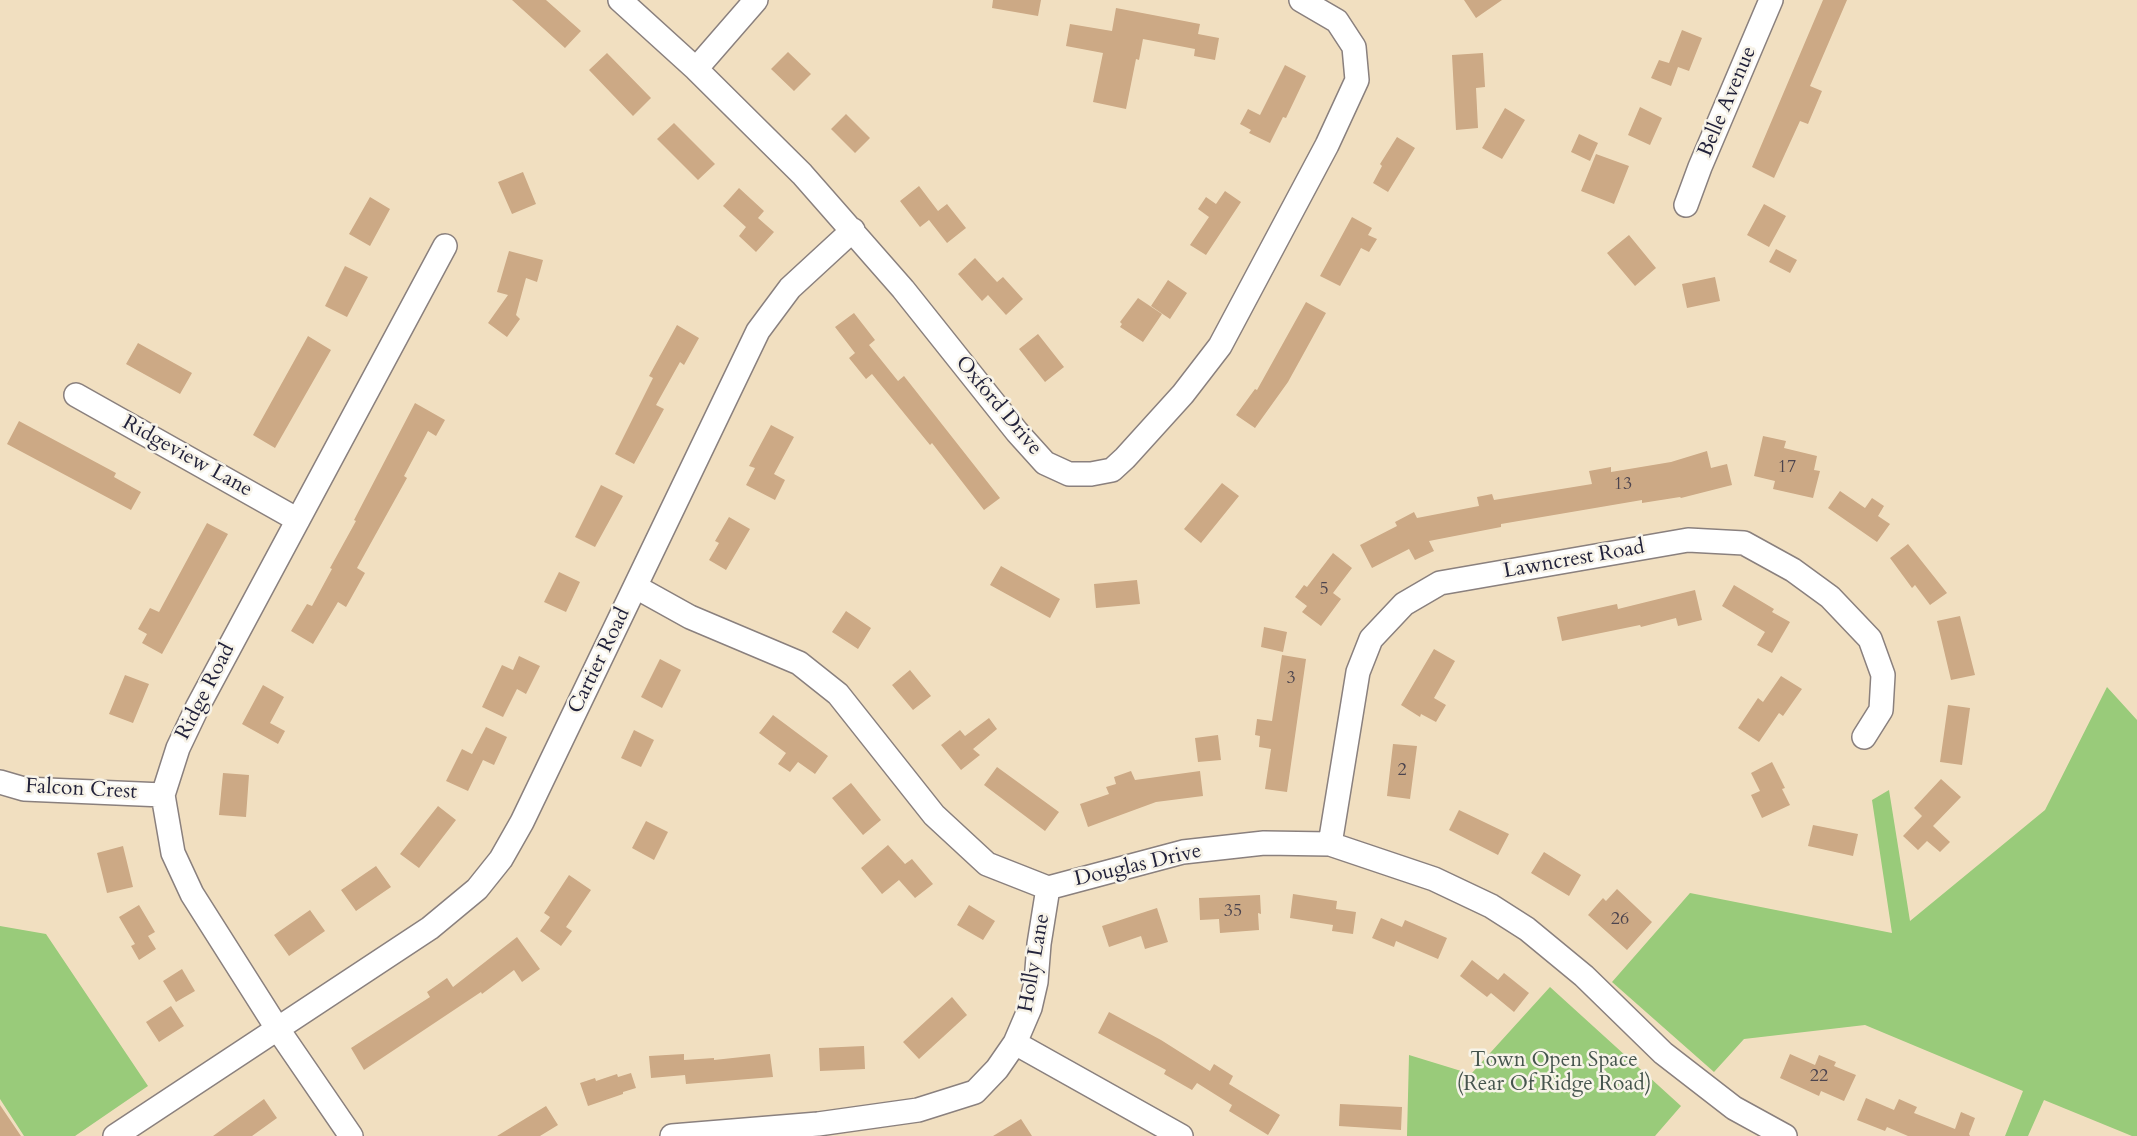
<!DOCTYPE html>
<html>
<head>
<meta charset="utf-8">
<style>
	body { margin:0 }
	canvas { display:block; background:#f1dfc0 }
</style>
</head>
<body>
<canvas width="2137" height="1136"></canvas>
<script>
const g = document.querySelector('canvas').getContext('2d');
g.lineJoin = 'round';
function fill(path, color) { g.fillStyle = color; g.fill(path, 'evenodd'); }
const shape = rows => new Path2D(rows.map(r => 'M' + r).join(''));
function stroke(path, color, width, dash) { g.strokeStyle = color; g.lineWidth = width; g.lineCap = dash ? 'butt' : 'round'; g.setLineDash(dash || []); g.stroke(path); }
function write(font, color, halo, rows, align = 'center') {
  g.font = font + ' Cardo,serif'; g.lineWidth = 5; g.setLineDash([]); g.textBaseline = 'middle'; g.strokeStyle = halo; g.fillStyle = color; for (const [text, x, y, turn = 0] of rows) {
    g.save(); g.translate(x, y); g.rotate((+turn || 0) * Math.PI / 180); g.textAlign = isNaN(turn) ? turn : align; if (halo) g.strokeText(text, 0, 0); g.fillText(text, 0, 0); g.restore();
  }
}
fill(shape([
	[2107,687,2137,720,2137,1136,2132,1136,2044,1100,2028,1136,2005,1136,2023,1091,1865,1025,1744,1039,1714,1072,1612,982,1690,893,1892,933,1872,800,1889,790,1910,921,2045,810],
	[0,926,46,934,148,1086,75,1136,24,1136,0,1099],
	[1550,987,1681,1106,1655,1136,1407,1136,1409,1055,1471,1074]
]), '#99cb7a');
fill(shape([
	[512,0,546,0,581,31,565,48],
	[993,0,1041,0,1038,16,992,8],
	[1464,0,1502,0,1476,18],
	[1823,0,1847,0,1810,86,1822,91,1808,124,1800,121,1774,178,1752,167],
	[1116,8,1200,24,1198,34,1219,38,1215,60,1194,56,1195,49,1143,39,1139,60,1136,59,1126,109,1093,102,1103,53,1066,46,1070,24,1112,31],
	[1682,30,1702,38,1689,71,1678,67,1671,86,1651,78,1659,60,1669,63],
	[788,52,811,74,794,91,771,69],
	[607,53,651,98,633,116,589,70],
	[1483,53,1485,87,1476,88,1478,128,1456,130,1452,55],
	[1285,65,1306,76,1286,118,1283,117,1270,143,1249,133,1251,130,1240,124,1248,109,1260,115],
	[1640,107,1662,118,1650,145,1628,135],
	[1505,108,1525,120,1502,159,1482,148],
	[846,114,870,138,855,153,831,129],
	[674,123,715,164,698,180,657,139],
	[1579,134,1598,143,1590,161,1571,152],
	[1397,137,1415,148,1388,192,1373,183,1382,166,1380,164],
	[1596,154,1629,166,1614,204,1581,191],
	[523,172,536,204,512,214,498,182],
	[919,186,938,211,947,204,966,228,947,243,929,220,920,227,900,201],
	[739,188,764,211,758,218,774,232,756,252,739,236,746,227,723,206],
	[1225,191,1241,202,1206,255,1190,245,1209,217,1198,209,1206,197,1216,204],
	[370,197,390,209,370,246,349,234],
	[1764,204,1786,216,1769,247,1747,235],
	[1352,217,1372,228,1368,235,1377,239,1369,252,1361,248,1340,286,1320,276],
	[1629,235,1656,268,1635,286,1607,253],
	[1776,249,1797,260,1790,273,1769,262],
	[509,251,543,260,537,282,526,278,516,315,520,319,507,337,488,323,508,295,497,292],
	[975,258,997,282,1003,277,1023,299,1006,315,988,295,982,301,958,274],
	[345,266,368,277,347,317,325,306],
	[1715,277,1720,301,1687,308,1682,284],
	[1168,280,1187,293,1170,319,1151,306],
	[1138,298,1162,314,1143,342,1120,327,1122,324,1120,322],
	[1306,302,1326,313,1288,382,1255,428,1236,415,1255,389,1257,390],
	[854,313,875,340,869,345,898,381,904,376,1000,498,984,510,932,443,930,445,872,374,866,379,849,358,855,353,835,327],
	[677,325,699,338,684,365,680,362,656,405,664,409,634,464,615,454,653,378,649,376],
	[1038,334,1064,367,1045,382,1019,349],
	[308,336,331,350,275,448,253,435],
	[138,343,192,373,180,394,126,364],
	[415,403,445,420,436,436,428,431,404,476,407,478,357,568,365,573,346,607,338,602,313,644,291,631,307,604,312,606,332,569,330,568,356,521,354,520],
	[19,421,116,473,114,477,141,492,131,510,7,444],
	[771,425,794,437,774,474,785,480,775,500,746,485,755,468,749,466],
	[1763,436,1786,441,1784,448,1817,456,1814,470,1820,471,1813,498,1773,489,1775,481,1754,476],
	[1707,451,1711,468,1727,464,1732,485,1681,498,1680,497,1642,503,1642,500,1501,524,1501,527,1429,541,1434,551,1415,560,1409,549,1372,568,1360,545,1397,526,1395,522,1414,512,1417,518,1479,506,1477,497,1492,494,1494,500,1592,484,1589,471,1611,467,1611,472,1671,462],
	[1222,483,1239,496,1201,543,1184,529],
	[601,485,623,496,595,547,575,537],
	[1840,491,1865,508,1872,498,1884,506,1878,516,1890,524,1877,542,1828,508],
	[729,517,750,529,726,570,709,560,719,543,715,541],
	[207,523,228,534,162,654,142,643,147,634,138,629,150,608,159,612],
	[1908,544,1947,593,1930,605,1915,585,1912,588,1890,558],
	[1333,553,1352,568,1333,593,1341,599,1321,626,1302,612,1307,606,1295,597,1304,585,1307,587],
	[1001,566,1060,599,1050,618,990,585],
	[559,572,580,582,566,612,544,602],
	[1137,580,1140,604,1096,608,1094,584],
	[1734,585,1774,609,1772,612,1790,622,1772,653,1757,645,1765,632,1722,606],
	[1695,590,1702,620,1678,626,1676,618,1641,627,1640,625,1562,641,1557,617,1617,604,1618,609],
	[846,611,871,628,858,649,832,632],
	[1960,616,1975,675,1951,680,1937,621],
	[1264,627,1287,632,1283,652,1261,647],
	[1434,649,1455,661,1434,698,1446,705,1436,722,1421,714,1420,717,1401,705],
	[1282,655,1306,659,1287,792,1265,789,1271,749,1259,747,1260,736,1255,735,1257,719,1272,721],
	[519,656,540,666,526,694,517,689,503,717,482,707,502,665,513,670],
	[660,659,681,670,662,708,641,697],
	[910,670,931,696,913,710,892,685],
	[125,675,149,684,133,723,109,714],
	[1781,676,1802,689,1783,716,1779,713,1759,742,1738,728,1758,698,1763,702],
	[263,685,284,697,270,723,285,731,278,744,242,724],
	[1948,705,1970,708,1962,765,1940,762],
	[773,715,828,756,815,774,798,762,790,772,778,764,786,753,759,733],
	[989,718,997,729,973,749,980,755,961,770,941,745,960,730,965,736],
	[486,727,507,737,494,765,483,760,468,791,446,781,462,749,472,754],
	[634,730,654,740,641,767,621,758],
	[1218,735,1221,760,1198,762,1195,738],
	[1393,744,1417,746,1410,799,1387,796],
	[1772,762,1785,788,1782,789,1790,805,1762,818,1751,795,1760,791,1751,773],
	[997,767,1059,812,1045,831,984,785],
	[1131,771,1135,780,1200,771,1203,796,1156,802,1088,827,1080,804,1109,794,1106,787,1116,784,1114,777],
	[223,773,249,775,246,817,219,815],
	[1941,779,1961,797,1933,826,1950,842,1940,852,1927,841,1918,850,1903,836,1922,816,1914,808],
	[851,783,881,820,863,835,832,798],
	[438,806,456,820,419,868,400,854],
	[1459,810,1509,834,1498,855,1449,830],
	[646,821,668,832,654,860,632,848],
	[1813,825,1858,834,1853,856,1808,846],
	[888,845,905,864,912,859,933,884,915,898,899,880,882,894,861,868],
	[123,846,133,887,107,893,97,853],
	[1544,852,1581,875,1569,896,1531,873],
	[376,866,391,887,356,911,341,890],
	[569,875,591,890,566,927,572,931,561,946,540,931,550,917,544,913],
	[1617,889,1652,922,1627,950,1588,915,1603,898,1606,901],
	[1293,894,1337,901,1336,909,1356,912,1353,934,1332,931,1333,925,1290,918],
	[1260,895,1261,914,1258,913,1259,930,1220,933,1219,919,1200,920,1199,898],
	[139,905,155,932,148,936,156,949,139,960,131,946,135,944,119,917],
	[969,905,995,921,983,940,957,925],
	[1157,908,1168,942,1145,949,1141,936,1109,947,1102,926],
	[310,910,325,931,289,956,274,935],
	[1381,918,1402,927,1405,920,1447,938,1438,959,1396,941,1394,947,1372,938],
	[517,937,540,969,522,982,514,970,482,994,481,992,364,1070,351,1048,430,997,427,992,447,978,453,987],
	[1472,960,1498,980,1504,973,1529,993,1514,1012,1491,993,1487,997,1460,976],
	[182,969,195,991,176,1002,163,981],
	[952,997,967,1015,919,1059,903,1042],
	[171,1006,184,1026,159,1042,146,1022],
	[1109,1012,1161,1040,1210,1071,1214,1064,1233,1076,1229,1084,1280,1115,1268,1135,1229,1111,1232,1105,1197,1083,1192,1090,1164,1074,1166,1070,1098,1033],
	[864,1046,865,1069,820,1071,819,1048],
	[684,1054,684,1060,714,1058,714,1060,770,1054,773,1077,686,1084,685,1075,651,1078,649,1056],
	[1790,1054,1815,1065,1819,1055,1836,1062,1834,1066,1856,1075,1844,1101,1821,1091,1819,1096,1780,1078],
	[631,1073,636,1088,623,1092,623,1094,588,1106,580,1083,595,1078,596,1081,617,1074,618,1077],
	[1866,1098,1894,1110,1899,1099,1917,1107,1914,1113,1955,1129,1961,1112,1975,1118,1969,1134,1970,1136,1908,1136,1887,1127,1885,1131,1857,1120],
	[264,1099,277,1118,252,1136,213,1136],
	[1340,1104,1402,1107,1401,1130,1339,1126],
	[0,1105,21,1136,0,1136],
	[546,1106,558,1125,540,1136,497,1136],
	[1021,1119,1032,1136,993,1136]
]), '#cca985');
const street = shape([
	[620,0,696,69,802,174,903,289,1017,432,1045,463,1069,474,1091,474,1112,470,1125,458,1183,394,1220,346,1327,145,1357,80,1354,47,1337,21,1301,0],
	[696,69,756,0],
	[1686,205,1700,167,1771,0],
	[76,395,298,520],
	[636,587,690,617,799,663,838,694,934,815,987,864,1048,888,1183,852,1264,843,1330,844,1434,879,1491,906,1527,929,1584,976,1663,1053,1734,1108,1785,1136],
	[0,782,24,789,163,795],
	[1330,844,1358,672,1371,639,1404,604,1440,583,1688,540,1744,543,1793,570,1830,597,1870,639,1883,675,1881,710,1864,737],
	[1015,1043,1181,1136],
	[115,1136,430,928,477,889,501,859,522,822,758,331,790,288,853,230],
	[351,1136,277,1028,192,894,173,853,163,795,178,748,197,708,445,246],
	[672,1136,818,1124,918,1110,975,1092,997,1069,1015,1043,1030,1008,1036,982,1039,944,1048,888]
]);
stroke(street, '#8a807e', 26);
stroke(street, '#fff', 23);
write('18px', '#4c444e', null, [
	["17",1787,468],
	["13",1623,485],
	["5",1324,590],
	["3",1291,679],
	["2",1402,771],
	["35",1233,912],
	["26",1620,920],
	["22",1819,1077]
]);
write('21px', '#22223b', '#f7f3e8', [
	["Belle Avenue",1728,102,-67],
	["Oxford Drive",998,406,50],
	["Ridgeview Lane",187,457,29],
	["Lawncrest Road",1574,560,-10],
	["Cartier Road",600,661,-64],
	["Ridge Road",206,692,-63],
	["Falcon Crest",81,790,3],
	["Douglas Drive",1138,866,-13],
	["Holly Lane",1035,963,-80]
]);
write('21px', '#46554e', '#f7f3e8', [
	["Town Open Space",1554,1061],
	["(Rear Of Ridge Road)",1554,1085]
]);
</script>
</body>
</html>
